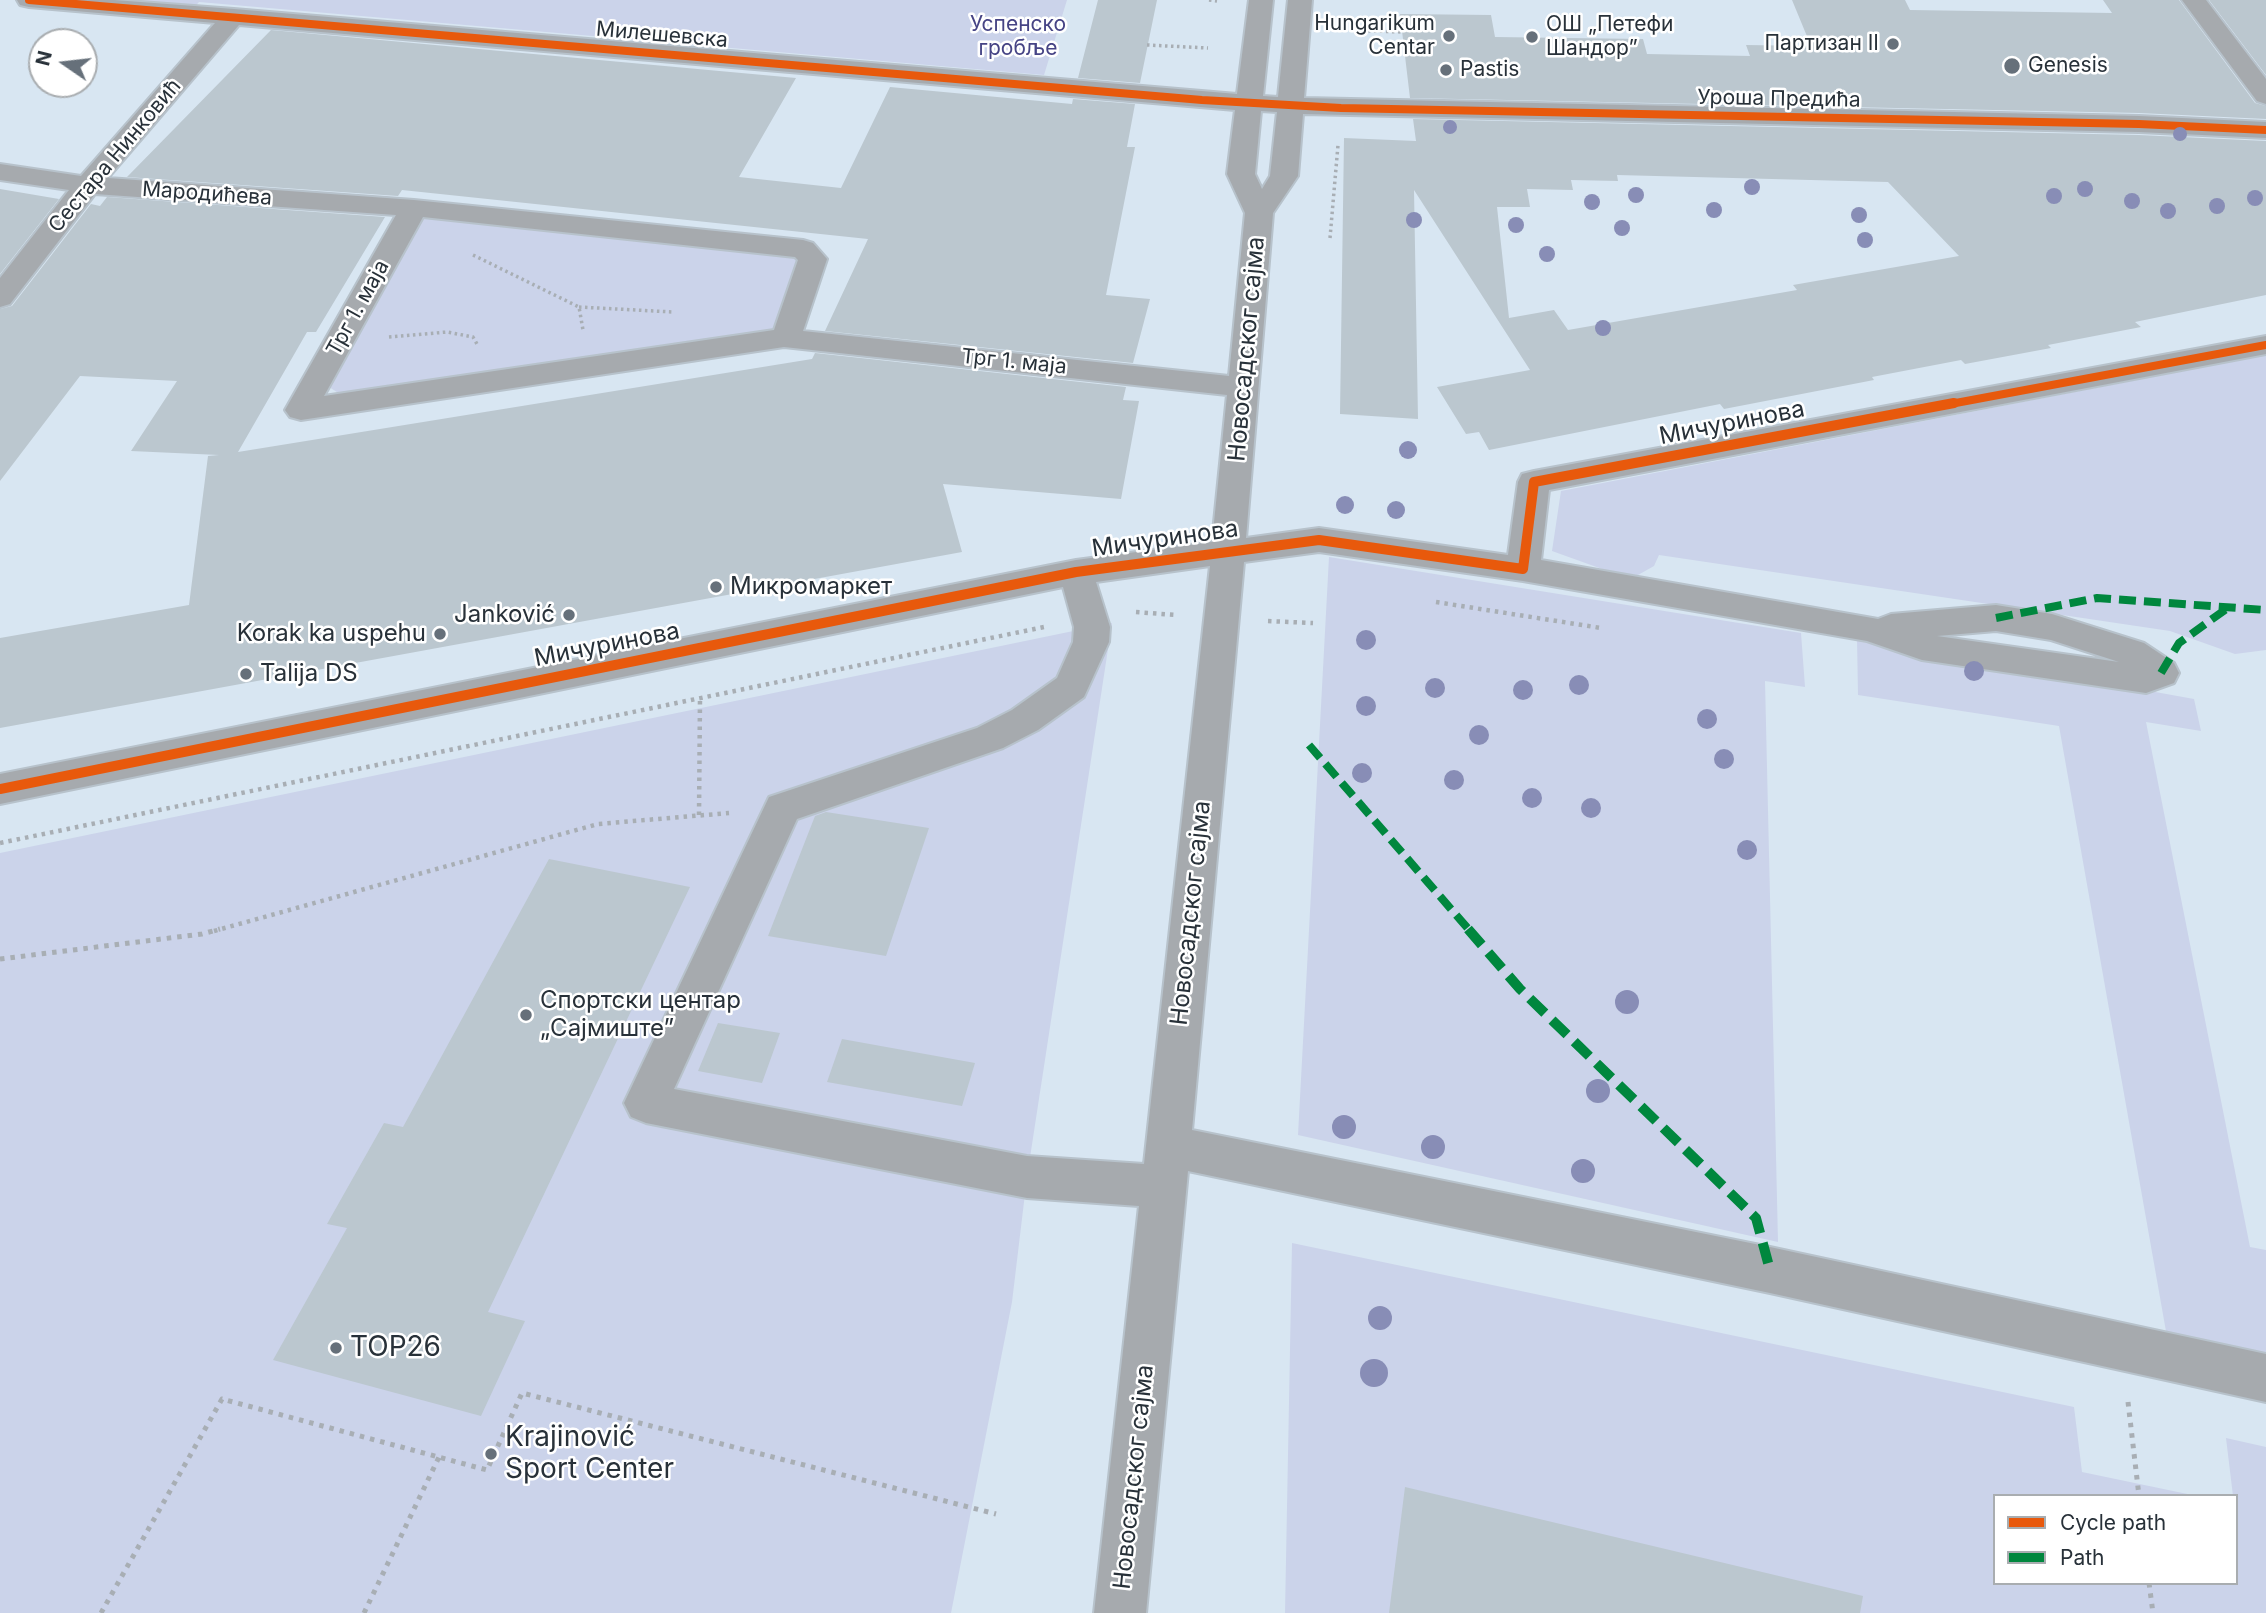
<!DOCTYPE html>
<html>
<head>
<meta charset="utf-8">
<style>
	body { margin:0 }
	#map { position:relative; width:2266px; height:1613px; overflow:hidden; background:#d8e6f2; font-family:Inter,sans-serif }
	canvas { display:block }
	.legend { position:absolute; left:1993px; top:1494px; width:245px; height:91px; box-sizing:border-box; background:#fff; border:2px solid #a9adb0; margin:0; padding:9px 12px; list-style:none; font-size:21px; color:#283139 }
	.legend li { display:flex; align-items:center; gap:14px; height:35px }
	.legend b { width:35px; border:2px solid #a9adb0 }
	.north { position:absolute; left:28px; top:28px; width:70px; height:70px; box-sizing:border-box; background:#fff; border:2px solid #a9adb0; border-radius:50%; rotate:284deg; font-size:19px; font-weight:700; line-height:28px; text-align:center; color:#283139 }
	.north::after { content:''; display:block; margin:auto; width:24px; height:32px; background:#66707a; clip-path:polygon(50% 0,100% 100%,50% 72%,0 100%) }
</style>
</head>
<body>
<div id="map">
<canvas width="2266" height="1613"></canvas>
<ul class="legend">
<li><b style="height:9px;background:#e8590c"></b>Cycle path</li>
<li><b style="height:9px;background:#00873e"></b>Path</li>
</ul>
<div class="north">N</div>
</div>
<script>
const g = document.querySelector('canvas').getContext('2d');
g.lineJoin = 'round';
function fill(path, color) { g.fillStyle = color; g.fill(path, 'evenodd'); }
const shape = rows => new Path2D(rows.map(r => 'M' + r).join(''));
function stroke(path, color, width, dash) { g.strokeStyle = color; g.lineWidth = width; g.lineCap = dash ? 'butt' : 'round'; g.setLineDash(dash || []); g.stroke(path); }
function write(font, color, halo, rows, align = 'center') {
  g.font = font + ' Inter,sans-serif'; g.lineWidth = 5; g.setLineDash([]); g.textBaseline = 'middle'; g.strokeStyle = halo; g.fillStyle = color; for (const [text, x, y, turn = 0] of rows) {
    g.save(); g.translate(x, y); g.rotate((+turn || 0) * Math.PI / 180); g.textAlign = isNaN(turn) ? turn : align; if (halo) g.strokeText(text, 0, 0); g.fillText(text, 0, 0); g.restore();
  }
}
fill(shape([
	[75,0,1067,0,1044,75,199,2,192,10],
	[414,208,802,249,784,338,340,394,329,387,322,372],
	[2266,355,2266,650,2235,654,2170,631,1659,555,1654,566,1638,575,1616,574,1552,551,1561,491],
	[1329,557,1801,633,1805,687,1765,681,1778,1242,1298,1135],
	[1112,623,1027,1177,1012,1302,951,1613,0,1613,0,853],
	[1857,638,2194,699,2201,731,2146,722,2250,1247,2266,1250,2266,1358,2167,1337,2059,726,1858,695],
	[1292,1243,2074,1407,2082,1472,2197,1496,1995,1496,1995,1583,2236,1583,2236,1496,2233,1496,2226,1438,2266,1447,2266,1613,1285,1613]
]), '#cbd3ea');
fill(shape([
	[1098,0,1157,0,1140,83,1078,78],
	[1792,0,1905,0,1910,10,2112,13,2103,0,2179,0,2255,103,2266,106,2266,119,2139,113,1410,98,1400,14,1491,15,1495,37,1643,39,1647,54,1750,56,1746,45,1811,46],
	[2209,0,2266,0,2266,75],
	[271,30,796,78,739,177,841,188,890,87,1072,104,1073,99,1135,104,1127,147,1135,147,1106,295,1150,299,1133,363,825,331,868,239,402,190,398,196,127,177],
	[1413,119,2139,135,2266,141,2266,295,2135,322,2141,327,2048,345,2051,348,1965,364,1961,360,1872,377,1874,380,1724,409,1720,404,1489,450,1479,432,1466,434,1437,387,1530,370,1414,190,1418,419,1340,414,1344,138,1416,141],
	[1617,175,1888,182,1959,256,1793,285,1797,290,1568,330,1554,310,1509,318,1497,207,1530,207,1527,189,1573,190,1571,180,1618,181],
	[0,189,59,199,0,274],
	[107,197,385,217,316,332,307,332,238,452,812,359,815,353,1126,387,1123,400,1139,401,1121,499,943,484,962,552,0,728,0,638,189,605,208,456,219,455,131,451,177,381,80,376,0,481,0,309,12,306,91,204,100,206],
	[826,812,929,828,886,956,768,936,815,816],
	[549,859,690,887,488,1312,525,1321,481,1416,273,1360,347,1228,327,1224,384,1123,403,1127],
	[718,1023,780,1033,762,1083,698,1071],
	[842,1039,975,1063,962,1106,827,1082],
	[1405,1487,1863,1596,1860,1613,1389,1613]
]), '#bbc7cf');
const minor = shape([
	[17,0,114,0,234,9,1237,94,1249,0,1273,0,1263,96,1278,97,1288,0,1312,0,1304,98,2139,116,2266,122,2266,138,2139,132,1303,114,1298,176,1273,213,1246,538,1319,528,1508,555,1518,482,1522,474,1534,471,2266,336,2266,354,1549,490,1541,560,1878,619,1891,614,1996,605,2052,614,2144,643,2174,663,2179,673,2174,683,2146,693,1922,660,1867,641,1523,581,1319,552,1244,562,1192,1130,1770,1247,2266,1354,2266,1402,1770,1293,1188,1171,1146,1613,1094,1613,1139,1206,1027,1198,646,1123,631,1117,624,1103,769,797,977,728,1012,710,1057,678,1073,642,1074,627,1063,587,0,804,0,774,1076,560,1212,542,1227,395,784,347,301,420,290,417,285,410,396,215,95,194,10,304,0,307,0,278,69,190,0,180,0,164,81,176,215,23,29,7,20,5,17,0],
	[239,25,1235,110,1227,174,1245,213,1229,376,803,331,827,259,813,243,803,240,414,200,108,178,239,25],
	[1261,111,1277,112,1270,176,1262,189,1255,174,1261,111],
	[423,217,795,257,798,260,774,330,324,396,423,217],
	[1210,566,1144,1164,1027,1156,674,1089,797,819,1003,748,1038,730,1084,697,1109,642,1110,627,1096,582,1210,566],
	[1996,631,2051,640,2119,662,1937,636,1996,631],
	[2182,0,2206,0,2266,79,2266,104,2257,101,2182,0]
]);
stroke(minor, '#b7c2cb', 4);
stroke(shape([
	[1209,0,1217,1],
	[1344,30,1402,32],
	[1147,45,1208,48],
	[1330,238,1338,145],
	[473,255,579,307,583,330],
	[579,307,673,312],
	[389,337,447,332,473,337,477,344]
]), '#a8aeb4', 3.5, [2.5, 3.5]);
stroke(shape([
	[1436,602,1601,628],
	[1136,612,1176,615],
	[1268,621,1313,623],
	[699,815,700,698],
	[0,843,1044,627],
	[214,931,598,824,729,813]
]), '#a8aeb4', 4.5, [3.5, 5]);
stroke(shape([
	[0,959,202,934,220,929],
	[2128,1402,2139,1496],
	[2149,1583,2153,1613],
	[101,1613,222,1399,487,1470,522,1393,996,1514],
	[364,1613,439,1457]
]), '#a8aeb4', 5, [4.5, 6]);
fill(minor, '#a6aaae');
stroke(shape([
	[1996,618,2097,598,2266,610],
	[2161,673,2179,643,2229,607],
	[1309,745,1470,931]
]), '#00873e', 8, [17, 8]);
stroke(shape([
	[1468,929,1520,989,1756,1218,1770,1270]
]), '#00873e', 10, [21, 10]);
stroke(shape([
	[29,0,1202,100,1341,108,2139,124,2266,130],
	[1945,405,2266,345]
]), '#e8590c', 8);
stroke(shape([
	[0,789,1076,572,1319,540,1523,569,1534,482,1954,403]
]), '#e8590c', 10);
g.fillStyle = '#888db6';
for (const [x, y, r] of [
	[1450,127,7],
	[2180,134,7],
	[1752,187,8],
	[2085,189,8],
	[1636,195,8],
	[2054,196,8],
	[2255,198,8],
	[2132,201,8],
	[1592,202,8],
	[2217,206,8],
	[1714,210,8],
	[2168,211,8],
	[1859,215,8],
	[1414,220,8],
	[1516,225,8],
	[1622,228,8],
	[1865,240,8],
	[1547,254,8],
	[1603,328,8],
	[1408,450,9],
	[1345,505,9],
	[1396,510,9],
	[1366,640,10],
	[1974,671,10],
	[1579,685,10],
	[1435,688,10],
	[1523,690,10],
	[1366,706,10],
	[1707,719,10],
	[1479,735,10],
	[1724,759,10],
	[1362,773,10],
	[1454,780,10],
	[1532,798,10],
	[1591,808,10],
	[1747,850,10],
	[1627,1002,12],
	[1598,1091,12],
	[1344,1127,12],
	[1433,1147,12],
	[1583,1171,12],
	[1380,1318,12],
	[1374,1373,14]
]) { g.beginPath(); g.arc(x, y, r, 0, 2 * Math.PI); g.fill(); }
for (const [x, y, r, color] of [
	[1449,36,7,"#66707a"],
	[1532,37,7,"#66707a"],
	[1893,44,7,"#66707a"],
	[2012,66,9,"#66707a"],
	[1446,70,7,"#66707a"],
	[716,587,7,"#66707a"],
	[569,615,7,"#66707a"],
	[440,634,7,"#66707a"],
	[246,674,7,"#66707a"],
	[526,1015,7,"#66707a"],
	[336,1348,7,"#66707a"],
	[491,1454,7,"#66707a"]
]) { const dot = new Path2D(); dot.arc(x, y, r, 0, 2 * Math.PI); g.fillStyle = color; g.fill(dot); stroke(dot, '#fff', 2.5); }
write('21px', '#283139', '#fff', [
	["Hungarikum",1435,24,"right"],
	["Centar",1435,48,"right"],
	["ОШ „Петефи",1546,25],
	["Шандор”",1546,49],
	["Партизан II",1879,44,"right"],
	["Genesis",2028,66],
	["Pastis",1460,70]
], 'left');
write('21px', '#464485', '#fff', [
	["Успенско",1018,25],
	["гробље",1018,49]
]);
write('21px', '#283139', '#fff', [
	["Милешевска",662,35,5],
	["Уроша Предића",1779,99,1],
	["Сестара Нинковић",115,156,-50],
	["Мародићева",207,194,4],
	["Трг 1. маја",358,308,-61],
	["Трг 1. маја",1014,362,6]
]);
write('24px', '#283139', '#fff', [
	["Новосадског сајма",1247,349,-85],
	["Мичуринова",1732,423,-11],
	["Мичуринова",1165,539,-8],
	["Мичуринова",607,645,-11],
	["Новосадског сајма",1191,913,-84],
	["Новосадског сајма",1134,1477,-84]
]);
write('24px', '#283139', '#fff', [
	["Микромаркет",730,587],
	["Janković",555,615,"right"],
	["Korak ka uspehu",426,634,"right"],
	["Talija DS",260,674],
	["Спортски центар",540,1001],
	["„Сајмиште”",540,1029]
], 'left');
write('28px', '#283139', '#fff', [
	["TOP26",350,1348],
	["Krajinović",505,1438],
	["Sport Center",505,1470]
], 'left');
</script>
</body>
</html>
